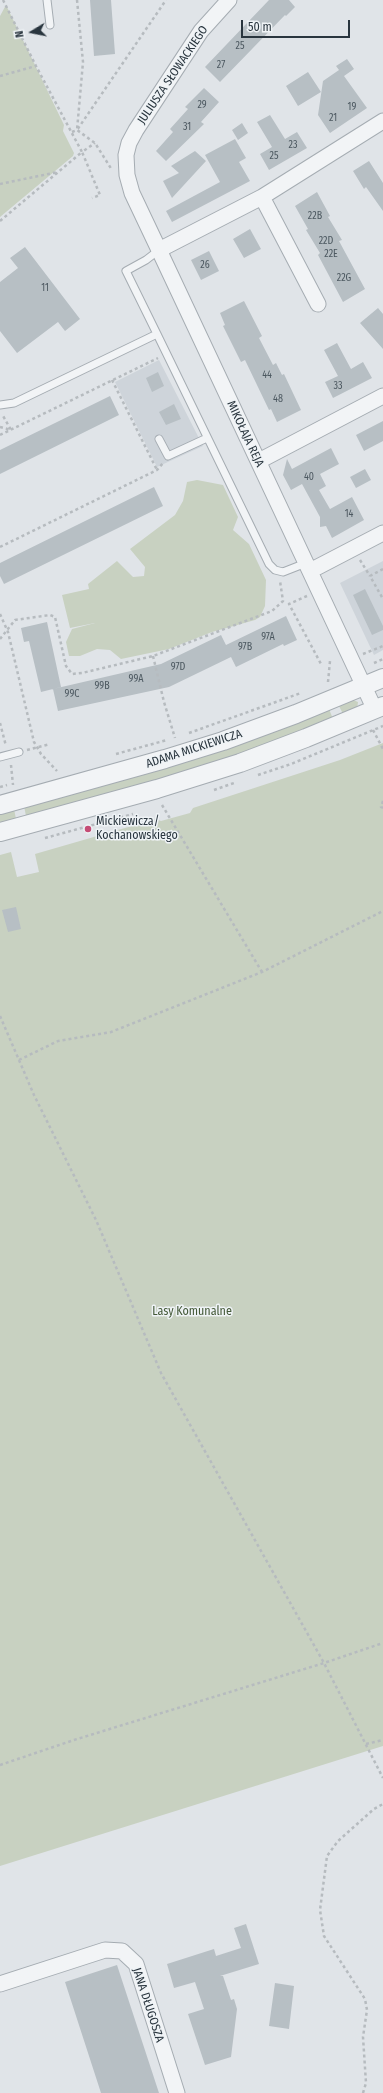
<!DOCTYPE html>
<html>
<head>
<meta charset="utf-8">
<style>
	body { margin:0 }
	#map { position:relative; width:383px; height:2093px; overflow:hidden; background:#e0e4e8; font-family:"Fira Sans Condensed",sans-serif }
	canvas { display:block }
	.north { position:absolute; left:12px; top:12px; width:40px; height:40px; -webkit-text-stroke:3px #eff3f6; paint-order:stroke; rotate:260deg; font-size:11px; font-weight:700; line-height:16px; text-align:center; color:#29353e }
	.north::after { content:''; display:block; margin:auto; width:14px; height:18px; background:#29353e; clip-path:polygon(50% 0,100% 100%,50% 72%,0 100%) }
	.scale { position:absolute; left:241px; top:20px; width:109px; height:18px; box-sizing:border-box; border:2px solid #29353e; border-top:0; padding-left:5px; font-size:12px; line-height:14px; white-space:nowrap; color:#29353e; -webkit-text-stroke:3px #eff3f6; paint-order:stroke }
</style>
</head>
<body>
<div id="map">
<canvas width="383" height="2093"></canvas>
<div class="north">N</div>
<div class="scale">50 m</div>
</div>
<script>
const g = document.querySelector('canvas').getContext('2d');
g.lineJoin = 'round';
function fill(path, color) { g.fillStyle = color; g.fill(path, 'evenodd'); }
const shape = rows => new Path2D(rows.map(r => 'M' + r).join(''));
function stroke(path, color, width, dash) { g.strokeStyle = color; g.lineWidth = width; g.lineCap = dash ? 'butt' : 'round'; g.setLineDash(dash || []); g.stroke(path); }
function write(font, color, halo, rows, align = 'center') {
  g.font = font + ' "Fira Sans Condensed",sans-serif'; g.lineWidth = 3; g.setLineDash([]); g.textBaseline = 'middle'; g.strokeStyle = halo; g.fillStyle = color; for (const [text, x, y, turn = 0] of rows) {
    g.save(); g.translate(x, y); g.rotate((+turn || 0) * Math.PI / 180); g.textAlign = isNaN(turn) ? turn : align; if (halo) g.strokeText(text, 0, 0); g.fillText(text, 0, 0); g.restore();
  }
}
fill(shape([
	[159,360,203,446,157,467,115,382],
	[383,561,383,650,374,655,340,583]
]), '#ced4da');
fill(shape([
	[6,5,64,125,63,131,74,153,73,156,0,217,0,16],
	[197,480,223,485,238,517,233,530,249,544,266,580,265,606,260,617,255,620,212,632,169,649,121,659,110,650,97,649,80,656,69,656,66,642,72,629,95,623,70,628,62,595,89,589,88,584,117,561,133,577,144,576,145,567,130,549,175,515,183,501,187,482],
	[353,700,358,702,357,709,343,714,339,706],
	[329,709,333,719,267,745,173,775,26,816,24,806],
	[383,743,383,1746,0,1866,0,855,11,852,17,877,39,872,35,854,156,819,161,821,190,813,193,808,340,760],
	[14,809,16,819,0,824,0,813]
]), '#c8d1c1');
fill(shape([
	[90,0,111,0,115,54,94,56],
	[269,0,289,0,295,7,286,16,285,15,220,82,205,67],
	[347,59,354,69,344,76,367,108,330,133,318,115,323,81,339,70,336,66],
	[308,72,321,92,298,106,286,86],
	[204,88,219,102,201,122,204,124,166,161,156,151,173,132,170,129,188,109,185,107],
	[270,115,285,139,297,132,307,148,269,170,260,154,272,147,257,122],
	[242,123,248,133,238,140,232,130],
	[235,139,246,158,239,162,250,181,172,222,166,211,220,182,205,155],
	[195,151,206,161,172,198,163,181,179,173,171,166],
	[369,161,383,183,383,211,366,187,364,189,353,171],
	[317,192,330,216,328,217,342,240,339,241,365,289,343,302,318,255,320,253,306,230,308,229,295,206],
	[250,229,261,249,244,258,233,239],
	[25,247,80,319,65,331,58,322,17,353,0,331,0,282,18,268,10,258],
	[209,251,219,271,201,280,191,260],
	[244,301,262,336,259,338,273,365,276,363,282,375,284,374,301,410,277,422,271,409,269,410,245,360,241,362,223,326,225,325,220,313],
	[378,308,383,314,383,349,360,323],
	[337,343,351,369,363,362,372,378,333,398,325,382,338,376,324,350],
	[158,372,164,386,152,392,146,378],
	[110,396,119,415,0,474,0,450],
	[174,404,181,419,166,425,159,412],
	[383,421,383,441,364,451,356,435],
	[331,448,339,464,320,474,326,486,319,490,330,509,352,497,364,520,332,538,326,526,320,527,320,517,302,484,291,490,283,475,287,459,292,469],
	[365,469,371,480,356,488,350,477],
	[154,487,163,506,4,584,0,576,0,563],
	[365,589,383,626,383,630,372,635,353,595],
	[286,616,297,640,284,646,283,644,236,667,231,657,169,687,58,711,53,689,161,664,221,635,226,645],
	[47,622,61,687,41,692,29,641,24,642,21,628],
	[16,907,21,929,8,932,2,910],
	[246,1924,259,1964,220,1976,223,1976,231,2000,234,1999,237,2009,231,2057,205,2065,188,2014,204,2009,195,1982,174,1988,167,1964,214,1949,216,1956,241,1948,234,1928],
	[117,1965,159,2093,101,2093,65,1982],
	[275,1983,294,1986,289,2029,269,2026]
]), '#b7bfc4');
const service = shape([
	[47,0,50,25],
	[157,334,126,271,146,260,159,250],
	[0,405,14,403,157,334,269,564,275,570,283,572,306,563],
	[159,439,168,456,207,438],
	[0,757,19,752]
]);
const minor = shape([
	[229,0,201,31,136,130,129,143,126,155,127,175,132,193,159,250,375,710],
	[262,197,318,304],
	[159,250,262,197,383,121],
	[259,461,383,396],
	[310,571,383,533],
	[0,1984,105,1950,122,1951,136,1964,177,2093]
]);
const tertiary = shape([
	[0,805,165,759,223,741,296,714,383,678],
	[0,832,157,789,240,763,306,738,383,706]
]);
stroke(service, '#a5acb2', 9);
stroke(minor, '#a5acb2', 17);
stroke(tertiary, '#a5acb2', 20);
stroke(shape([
	[3,0,36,66,82,152,95,143],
	[77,0,83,62,77,130,166,0],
	[0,76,36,66],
	[72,132,77,130,95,143,112,170],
	[0,184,58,172],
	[0,221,82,152,100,195,92,198],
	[112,380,157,470],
	[0,427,11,430,2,414],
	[0,435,158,358],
	[0,547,157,470,163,463],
	[360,560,370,576],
	[383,569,370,576,383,599],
	[307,596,289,604,321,664],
	[0,614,8,632,34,742,41,754,57,771],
	[0,639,15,620,50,615,55,617,66,666,72,674,82,673,153,656,272,611,283,601,280,581],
	[363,654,383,646],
	[153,656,164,702,175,738],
	[374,663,383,659],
	[328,682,330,661],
	[0,723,6,746],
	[373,730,383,749],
	[189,733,301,693],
	[27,750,50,744],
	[116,754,167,740],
	[11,765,13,785],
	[258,775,291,764,383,726],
	[0,787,7,785],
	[214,790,234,783],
	[383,801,381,807,383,808],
	[162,805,262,972],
	[45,838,133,814],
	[0,1016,34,1095,96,1220,161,1373,324,1663,383,1778],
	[19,1060,58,1041,111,1032,262,972,383,911],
	[366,1744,383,1740],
	[0,1765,74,1740,324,1663,383,1643],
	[363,2093,366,2083,363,2037,367,2010,365,1999,324,1936,320,1910,327,1856,338,1841,374,1809,383,1804]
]), '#b6bbbf', 2.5, [3, 3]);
stroke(service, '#f2f4f6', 7);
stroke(minor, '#f2f4f6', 15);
stroke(tertiary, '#f2f4f6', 18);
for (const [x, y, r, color] of [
	[88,829,4,"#c54c75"]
]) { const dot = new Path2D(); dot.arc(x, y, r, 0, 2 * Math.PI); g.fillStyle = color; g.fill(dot); stroke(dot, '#eff3f6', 1.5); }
write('10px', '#4c5860', null, [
	["25",240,46],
	["27",221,65],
	["29",202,105],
	["19",352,107],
	["21",333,118],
	["31",187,127],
	["23",293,145],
	["25",274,156],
	["22B",315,216],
	["22D",326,241],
	["22E",331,254],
	["26",205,265],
	["22G",344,278],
	["11",45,288],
	["44",267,375],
	["33",338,386],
	["48",278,399],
	["40",309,477],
	["14",349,514],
	["97A",268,637],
	["97B",245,647],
	["97D",178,667],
	["99A",136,679],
	["99B",102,686],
	["99C",72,694]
]);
write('12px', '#29353e', '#eff3f6', [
	["JULIUSZA SŁOWACKIEGO",173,75,-56],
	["MIKOŁAJA REJA",245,434,65],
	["ADAMA MICKIEWICZA",194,749,-18],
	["JANA DŁUGOSZA",148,2005,72]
]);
write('12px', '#29353e', '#eff3f6', [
	["Mickiewicza/",96,822],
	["Kochanowskiego",96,836]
], 'left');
write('12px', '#445938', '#eff3f6', [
	["Lasy Komunalne",192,1312]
]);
</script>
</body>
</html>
